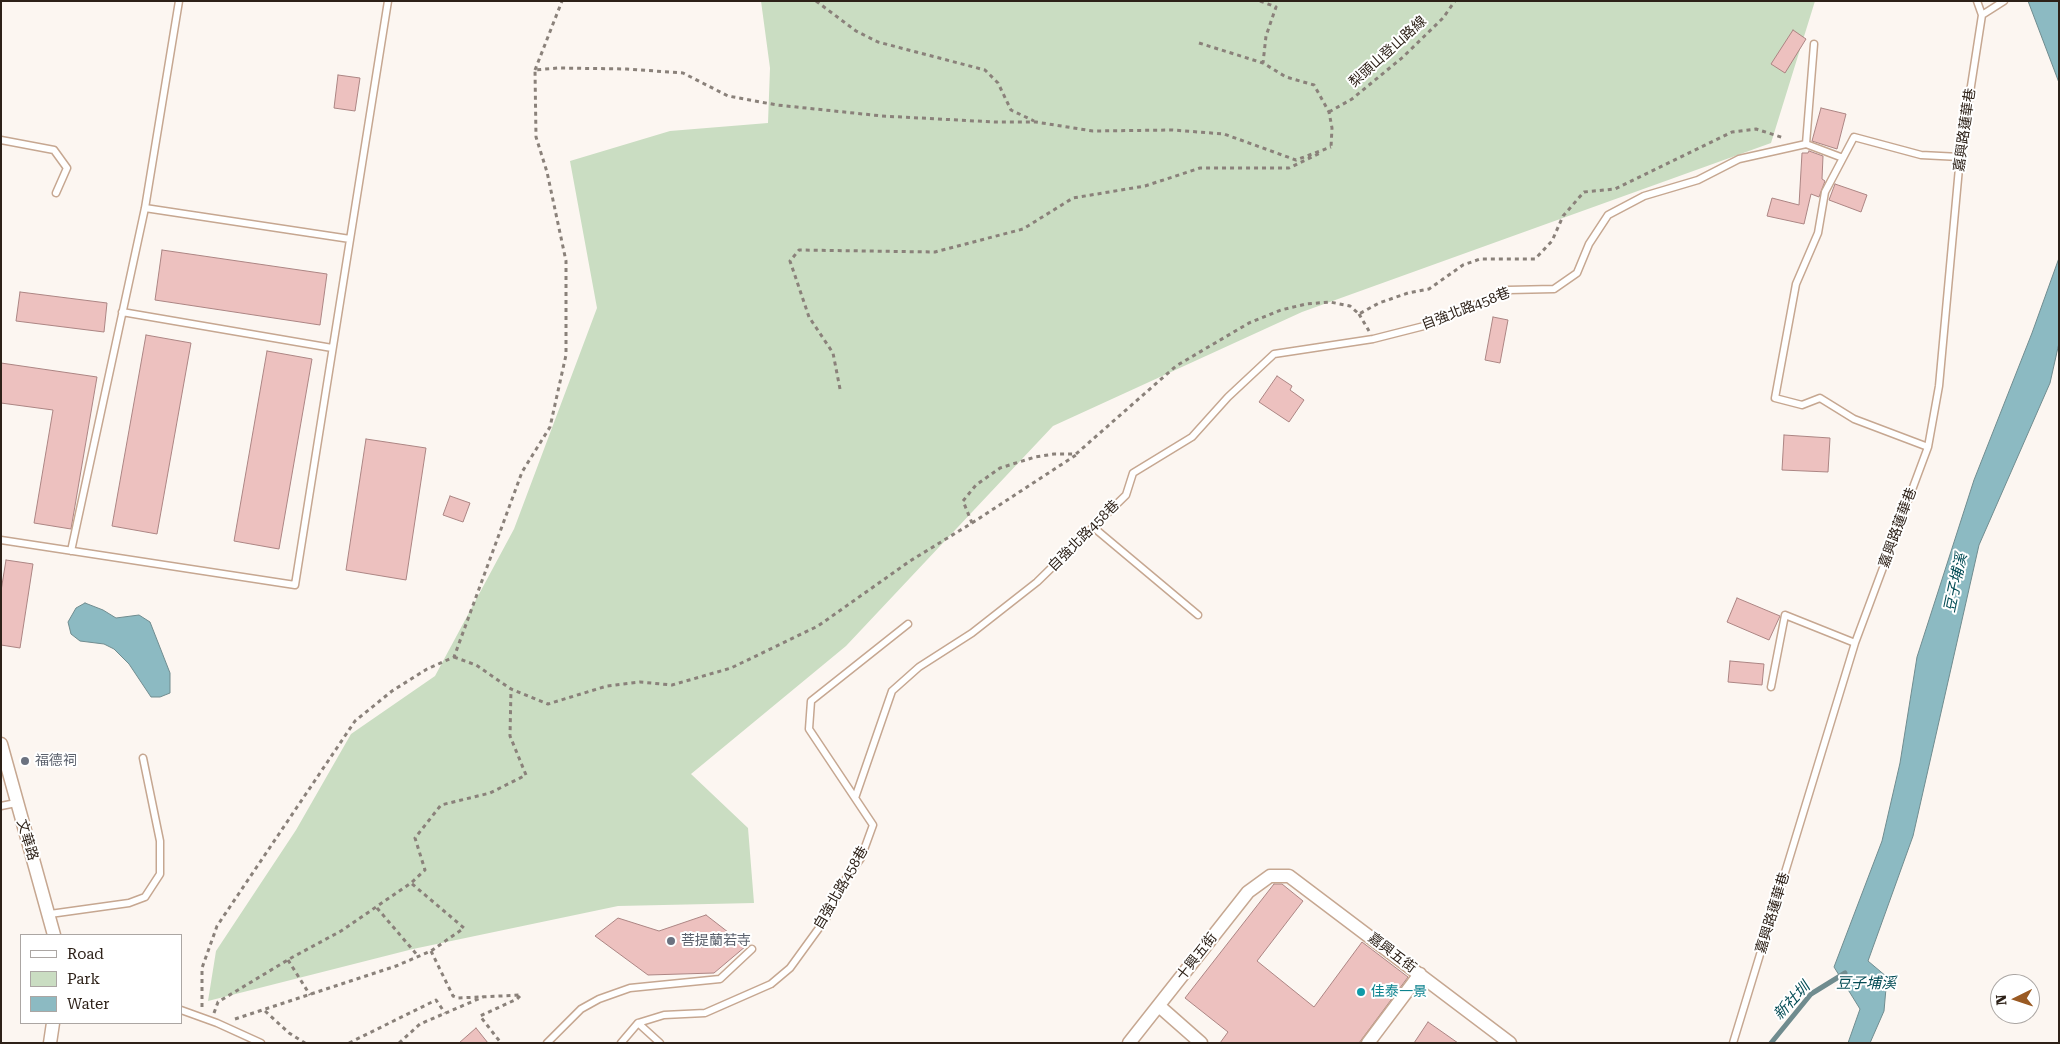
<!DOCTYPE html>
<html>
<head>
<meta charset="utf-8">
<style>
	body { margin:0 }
	#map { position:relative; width:2060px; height:1044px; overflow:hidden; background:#fcf6f1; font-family:"Roboto Serif",serif }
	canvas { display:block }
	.frame { position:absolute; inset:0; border:2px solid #2d2118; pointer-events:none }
	.legend { position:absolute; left:20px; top:934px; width:162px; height:90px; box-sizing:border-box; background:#fff; border:1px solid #aba6a3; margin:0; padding:6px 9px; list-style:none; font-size:15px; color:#2d2118 }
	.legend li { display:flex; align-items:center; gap:10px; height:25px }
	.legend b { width:25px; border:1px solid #aba6a3 }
	.north { position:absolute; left:1990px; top:974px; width:50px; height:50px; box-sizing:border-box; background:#fff; border:1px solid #aba6a3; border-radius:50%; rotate:266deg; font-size:14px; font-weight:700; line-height:20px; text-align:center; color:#2d2118 }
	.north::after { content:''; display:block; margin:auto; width:18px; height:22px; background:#9a5a23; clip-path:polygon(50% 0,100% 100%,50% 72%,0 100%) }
</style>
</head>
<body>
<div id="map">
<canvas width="2060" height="1044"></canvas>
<div class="frame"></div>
<ul class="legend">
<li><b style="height:6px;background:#fff"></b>Road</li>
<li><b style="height:14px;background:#caddc2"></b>Park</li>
<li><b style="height:14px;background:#8cbac2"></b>Water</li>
</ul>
<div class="north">N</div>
</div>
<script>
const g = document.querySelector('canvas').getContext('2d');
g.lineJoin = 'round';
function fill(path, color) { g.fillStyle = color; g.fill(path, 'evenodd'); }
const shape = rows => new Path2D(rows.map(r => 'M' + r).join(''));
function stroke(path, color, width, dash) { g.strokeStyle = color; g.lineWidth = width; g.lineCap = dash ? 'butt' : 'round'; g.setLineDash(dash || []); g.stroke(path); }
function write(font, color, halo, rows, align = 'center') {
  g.font = font + ' "Roboto Serif","Noto Sans TC",serif'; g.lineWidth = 4; g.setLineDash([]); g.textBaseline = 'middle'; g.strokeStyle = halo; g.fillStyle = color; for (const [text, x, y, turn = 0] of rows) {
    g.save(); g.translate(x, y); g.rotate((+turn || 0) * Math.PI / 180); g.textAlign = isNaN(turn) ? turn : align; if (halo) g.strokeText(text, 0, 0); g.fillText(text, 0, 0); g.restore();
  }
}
fill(shape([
	[761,1,1815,1,1771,143,1302,312,1053,426,846,646,691,774,748,828,754,903,618,906,413,949,208,1001,216,951,296,830,351,734,435,676,514,529,597,308,570,161,670,131,768,123,770,68]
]), '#caddc2');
const water = shape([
	[2028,1,2059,1,2059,83,2058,80,2028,1],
	[2059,258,2059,343,2050,383,1979,545,1913,836,1868,961,1887,977,1884,1011,1870,1043,1848,1043,1860,1009,1834,967,1882,841,1900,763,1917,657,1974,480,2032,333,2059,258],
	[85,603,103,610,116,618,139,615,150,622,170,673,170,693,160,697,151,697,129,664,114,649,104,644,80,641,71,634,68,622,76,608,85,603]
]);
fill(water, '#8cbac2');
stroke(water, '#708c8f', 1);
stroke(shape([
	[1771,1043,1811,994,1845,973]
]), '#708c8f', 5);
const building = shape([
	[1793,30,1806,39,1785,73,1771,64,1793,30],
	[338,75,360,78,355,111,334,108,338,75],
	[1821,108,1846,114,1837,149,1812,141,1821,108],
	[1809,151,1823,156,1822,179,1825,181,1819,197,1811,194,1804,224,1767,216,1772,198,1799,205,1802,153,1808,153,1809,151],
	[1835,184,1867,195,1861,212,1829,200,1835,184],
	[162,250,327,274,320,325,155,300,162,250],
	[20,292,107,303,104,332,16,321,20,292],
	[1493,317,1508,320,1500,363,1485,360,1493,317],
	[146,335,191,343,157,534,112,526,146,335],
	[267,351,312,359,279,549,234,541,267,351],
	[1,363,97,377,71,529,34,523,53,410,1,403,1,363],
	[1277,376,1292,386,1290,390,1304,400,1289,422,1259,402,1277,376],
	[1784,435,1830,438,1828,472,1782,470,1784,435],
	[366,439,426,448,406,580,346,570,366,439],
	[450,496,470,503,463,522,443,515,450,496],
	[6,560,33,564,20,648,1,645,1,591,6,560],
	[1737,598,1780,616,1769,640,1727,622,1737,598],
	[1730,661,1764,664,1762,685,1728,682,1730,661],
	[1274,884,1282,884,1303,901,1257,961,1314,1007,1362,942,1408,977,1359,1043,1220,1043,1228,1032,1185,998,1274,884],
	[706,915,746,946,714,973,648,975,595,936,618,918,659,931,706,915],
	[1428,1022,1458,1043,1414,1043,1428,1022],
	[476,1028,488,1043,459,1043,476,1028]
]);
fill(building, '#edc1bf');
stroke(building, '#ac8583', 1);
const lane = shape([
	[1977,1,1982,15],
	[1,140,54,150,67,168,56,193],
	[1806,144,1814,44],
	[145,208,350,239],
	[122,312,332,348],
	[1928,447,1854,419,1820,398,1802,405,1775,398,1796,284,1818,233,1825,192,1854,137,1921,155,1960,157],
	[1093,527,1198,615],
	[1,540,295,585,388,1],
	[71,551,145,208,179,1],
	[1771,687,1785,615,1855,643],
	[855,798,809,729,811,701,908,624],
	[1,806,16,803],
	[50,914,129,903,145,897,160,874,160,841,143,758],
	[181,1010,217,1023,261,1043],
	[638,1023,660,1043],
	[547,1043,581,1009,599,999,630,988,720,979,752,949],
	[621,1043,638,1023,664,1015,705,1013,771,984,790,968,827,917,845,880,861,858,873,825,855,798,892,691,919,667,972,633,1037,582,1126,495,1133,473,1192,437,1228,397,1274,354,1373,339,1432,324,1508,290,1554,289,1577,273,1589,244,1608,215,1644,196,1698,180,1739,159,1806,144,1843,158],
	[1733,1043,1855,643,1928,447,1939,386,1960,157,1982,15,2004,1]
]);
const street = shape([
	[1,744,54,935],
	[1159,1006,1201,1043],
	[50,1043,53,1023],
	[1129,1043,1248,892,1270,876,1289,876,1510,1043],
	[1368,1043,1420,974]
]);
stroke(lane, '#c6a791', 9);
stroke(street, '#c6a791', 15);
stroke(shape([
	[816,1,856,31,878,42,985,70,998,83,1011,110,1034,121],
	[1260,1,1276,7,1266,36,1263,63],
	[1199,43,1263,63,1286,77,1314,85,1329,112,1332,128,1331,147],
	[535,70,562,1],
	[1329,112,1352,99,1403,57,1443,18,1455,1],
	[1359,314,1369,331],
	[840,389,833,353,809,317,790,261,799,250,935,252,1023,229,1073,198,1145,186,1200,168,1289,168,1320,153],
	[972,523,1076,455],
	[454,657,476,665,511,689,548,704,607,686,640,682,672,685,731,668,818,626,910,561,972,523,963,501,976,485,1000,468,1035,457,1054,454,1076,454,1176,366,1249,323,1281,310,1306,304,1330,302,1350,306,1359,314,1379,303,1408,293,1429,289,1463,265,1480,259,1535,259,1552,241,1563,216,1584,192,1615,189,1732,132,1756,129,1784,138],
	[377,908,418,956],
	[431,951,453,996,458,998,521,995,517,999,480,1016,501,1043],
	[288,960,310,995],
	[202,1007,202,968,217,926,355,721,392,691,427,669,454,657,522,472,550,427,566,355,566,261,547,172,536,137,535,70,558,68,627,69,683,73,728,96,777,105,882,116,995,122,1036,122,1093,131,1173,130,1224,134,1296,160,1331,147],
	[265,1011,289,1033,305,1043],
	[214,1013,218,1002,291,958,341,931,411,883,425,870,415,838,441,805,490,793,526,775,510,736,511,689],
	[235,1019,396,966,431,951,464,928,411,883],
	[349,1043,436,1000,445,1013],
	[399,1043,420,1024,483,997]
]), '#8a817a', 3, [4, 4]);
stroke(lane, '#fff', 6);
stroke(street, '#fff', 12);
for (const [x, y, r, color] of [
	[25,761,5,"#6b7280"],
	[671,941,5,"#6b7280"],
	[1361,992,5,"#0f9aa8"]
]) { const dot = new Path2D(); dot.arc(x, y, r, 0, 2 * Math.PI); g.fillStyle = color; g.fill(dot); stroke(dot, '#fff', 2); }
write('14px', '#2d2118', '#fff', [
	["梨頭山登山路線",1388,52,-42],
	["嘉興路蓮華巷",1965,130,-82],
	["自強北路458巷",1466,309,-21],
	["嘉興路蓮華巷",1898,528,-70],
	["自強北路458巷",1084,536,-45],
	["文華路",27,840,73],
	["自強北路458巷",841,888,-60],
	["嘉興路蓮華巷",1773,913,-73],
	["嘉興五街",1392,953,37],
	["十興五街",1197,957,-52]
]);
write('14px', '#5b616d', '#fff', [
	["福德祠",35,761],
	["菩提蘭若寺",681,941]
], 'left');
write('14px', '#0d838f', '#fff', [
	["佳泰一景",1371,992]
], 'left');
write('italic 15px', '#044c55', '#fff', [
	["豆子埔溪",1956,583,-78],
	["豆子埔溪",1866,984],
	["新社圳",1792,1001,-47]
]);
</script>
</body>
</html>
